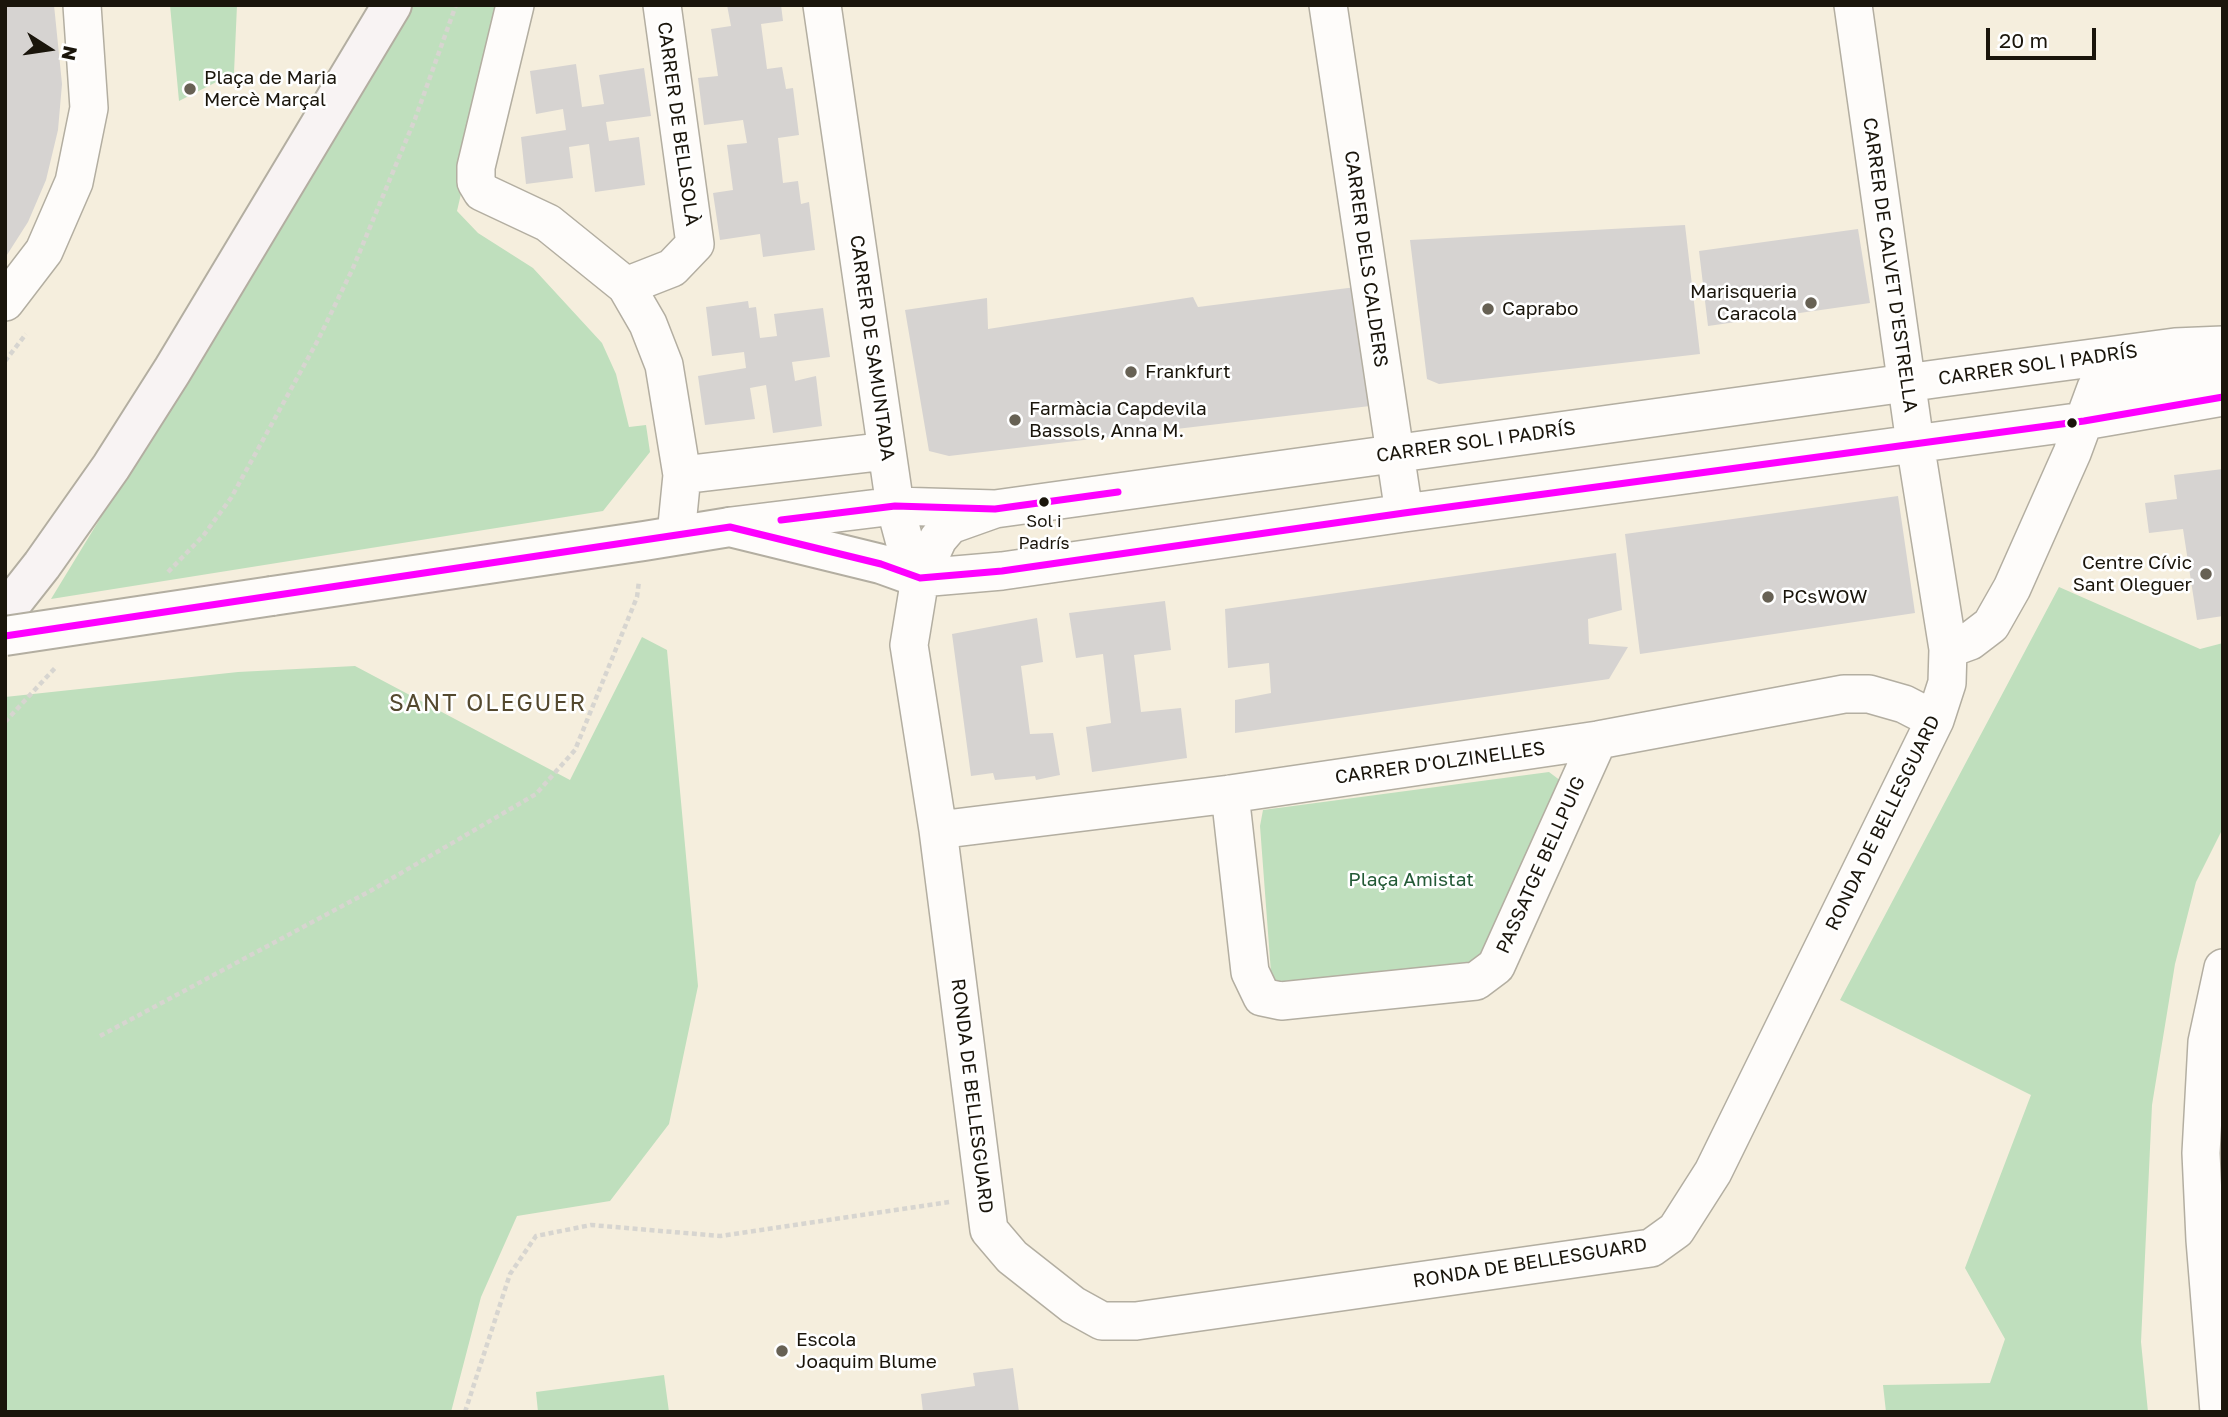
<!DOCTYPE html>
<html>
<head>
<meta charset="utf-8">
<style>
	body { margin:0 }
	#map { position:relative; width:2228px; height:1417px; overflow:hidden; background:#f5eedd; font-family:"Golos Text",sans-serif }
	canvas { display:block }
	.frame { position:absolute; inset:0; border:7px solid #1a150b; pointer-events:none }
	.north { position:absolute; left:14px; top:14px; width:70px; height:70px; -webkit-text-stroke:5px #fff; paint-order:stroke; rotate:102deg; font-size:19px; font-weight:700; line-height:28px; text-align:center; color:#1a150b }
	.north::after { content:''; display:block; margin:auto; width:24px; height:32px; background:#1a150b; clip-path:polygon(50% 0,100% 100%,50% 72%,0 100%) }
	.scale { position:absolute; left:1986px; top:28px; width:110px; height:32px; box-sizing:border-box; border:4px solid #1a150b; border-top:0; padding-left:9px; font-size:21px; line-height:24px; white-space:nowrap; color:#1a150b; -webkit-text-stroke:5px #fff; paint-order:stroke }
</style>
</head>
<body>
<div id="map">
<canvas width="2228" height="1417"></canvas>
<div class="frame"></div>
<div class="north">N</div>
<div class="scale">20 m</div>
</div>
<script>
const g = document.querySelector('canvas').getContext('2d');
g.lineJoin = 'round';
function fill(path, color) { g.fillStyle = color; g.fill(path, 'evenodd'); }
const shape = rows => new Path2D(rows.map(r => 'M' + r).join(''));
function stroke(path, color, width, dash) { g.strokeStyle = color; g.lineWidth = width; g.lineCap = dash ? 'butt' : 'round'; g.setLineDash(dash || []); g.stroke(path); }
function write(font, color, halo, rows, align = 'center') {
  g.font = font + ' "Golos Text",sans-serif'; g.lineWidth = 5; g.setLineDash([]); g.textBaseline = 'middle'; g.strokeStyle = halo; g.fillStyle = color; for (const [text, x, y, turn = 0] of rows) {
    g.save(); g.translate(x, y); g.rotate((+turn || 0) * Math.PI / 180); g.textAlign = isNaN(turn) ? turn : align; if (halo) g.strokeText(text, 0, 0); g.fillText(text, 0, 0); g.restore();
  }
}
fill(shape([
	[170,5,237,5,234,73,179,101],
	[413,5,505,5,457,211,478,233,533,268,602,343,616,374,629,427,646,425,650,452,603,511,51,599],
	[2059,587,2200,649,2223,643,2223,828,2196,882,2175,964,2152,1105,2141,1342,2148,1412,1886,1412,1883,1385,1990,1383,2005,1339,1965,1268,2031,1095,1840,1000],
	[642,637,667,650,698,986,669,1124,610,1201,517,1216,481,1297,451,1412,5,1412,5,697,238,672,355,666,570,780],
	[1549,772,1565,784,1487,961,1272,986,1260,826,1263,810],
	[664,1375,669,1412,538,1412,536,1392]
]), '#bfdfbd');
fill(shape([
	[5,5,54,5,62,84,58,130,46,180,28,222,5,258],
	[727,5,781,5,783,21,761,24,767,69,782,67,786,89,793,88,799,135,778,138,783,183,798,181,801,204,809,202,815,250,763,257,760,234,720,240,713,193,733,190,727,145,747,143,743,120,704,125,698,78,718,76,711,29,731,26],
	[576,64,582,107,604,104,599,75,644,68,651,116,606,122,609,141,639,137,645,185,595,192,589,144,569,147,573,178,526,184,521,137,566,130,563,109,536,114,530,71],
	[1685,225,1700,354,1439,384,1427,379,1410,240],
	[1858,229,1870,303,1708,326,1699,251],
	[1356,287,1370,406,949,456,929,451,905,310,987,298,988,329,1193,297,1198,307],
	[748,301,749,308,756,307,760,338,777,336,774,314,823,308,830,357,792,362,795,381,816,376,822,426,773,433,766,385,750,388,755,419,705,425,698,376,746,368,744,352,712,356,706,307],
	[2223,469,2223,616,2197,620,2183,529,2149,533,2145,503,2177,499,2174,475],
	[1898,496,1915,613,1640,654,1625,534],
	[1616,553,1622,610,1588,619,1589,644,1628,647,1609,679,1235,733,1235,700,1271,693,1269,663,1228,668,1225,609],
	[1165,601,1171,650,1134,655,1141,712,1181,708,1187,758,1092,772,1086,727,1111,723,1103,654,1076,658,1069,613],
	[1037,618,1043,662,1021,666,1030,734,1053,733,1060,775,1036,780,1035,776,995,780,993,773,971,776,952,634],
	[1013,1368,1019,1412,923,1412,921,1394,975,1386,973,1373]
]), '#d6d3d1');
const minor = shape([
	[515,5,476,167,476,182,482,192,548,223,626,286,648,324,664,365,682,475,676,535],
	[822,5,895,506,909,558,920,578],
	[1328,5,1404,513],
	[626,286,672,268,695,244,662,5],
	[5,302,44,251,74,182,89,108,82,5],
	[682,475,887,451],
	[995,509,950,525,938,539,920,578,909,645,938,830,989,1230,1012,1257,1073,1305,1102,1321,1136,1321,1651,1248,1676,1230,1713,1172,1935,720,1947,683,1948,649,1915,443,1853,5],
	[731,526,895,506,995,509,1942,378,2175,347,2223,345],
	[920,578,1002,571,1404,513,2084,421,2223,397],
	[1948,649,1970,641,1991,625,2012,588,2072,453,2096,388,2175,374,2223,360],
	[1230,794,1250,972,1262,997,1281,1001,1476,981,1496,966,1598,740],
	[938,830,1230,794,1598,740,1844,694,1869,694,1904,704,1935,720],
	[2219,1412,2205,1240,2201,1153,2207,1042,2223,968]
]);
const tertiary = shape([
	[272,596,644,541,730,527,881,564,920,578]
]);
const secondary = shape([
	[5,612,42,565,111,467,172,371,392,5]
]);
stroke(minor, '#b3aea1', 40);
stroke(tertiary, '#b3aea1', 42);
stroke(secondary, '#b3aea1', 42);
stroke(shape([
	[5,361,26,334],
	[168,572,203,536,231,498,318,340,353,268,415,119,456,5],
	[5,722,55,668],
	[100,1036,372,890,536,794,575,750,637,597,639,581],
	[1937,1410,1937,1412],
	[465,1412,510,1274,536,1236,591,1225,720,1236,949,1202]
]), '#d7d5d0', 4.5, [5, 3.5]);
stroke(minor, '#fefcfa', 37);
stroke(tertiary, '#fefcfa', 38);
stroke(secondary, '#f8f3f3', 38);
const tertiaryBridge = shape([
	[5,636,272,596]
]);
stroke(tertiaryBridge, '#b3aea1', 42, []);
stroke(tertiaryBridge, '#fefcfa', 38);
stroke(shape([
	[781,520,895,506,995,509,1118,492],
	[5,636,730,527,881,564,920,578,1002,571,1404,513,2084,421,2223,397]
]), '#fe00ff', 7);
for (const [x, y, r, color] of [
	[190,89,7,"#676154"],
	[1811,303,7,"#676154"],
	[1488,309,7,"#676154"],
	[1131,372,7,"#676154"],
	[1015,420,7,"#676154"],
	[2072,423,6,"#1a150b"],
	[1044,502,6,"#1a150b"],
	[2206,574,7,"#676154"],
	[1768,597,7,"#676154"],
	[782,1351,7,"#676154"]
]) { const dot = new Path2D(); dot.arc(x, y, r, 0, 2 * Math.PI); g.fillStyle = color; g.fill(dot); stroke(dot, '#fff', 2.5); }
write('17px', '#1a150b', '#fff', [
	["Sol i",1044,522],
	["Padrís",1044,544]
]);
write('19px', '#1a150b', '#fff', [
	["Plaça de Maria",204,78],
	["Mercè Marçal",204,100],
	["Marisqueria",1797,292,"right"],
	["Caracola",1797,314,"right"],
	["Caprabo",1502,309],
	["Frankfurt",1145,372],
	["Farmàcia Capdevila",1029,409],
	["Bassols, Anna M.",1029,431],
	["Centre Cívic",2192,563,"right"],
	["Sant Oleguer",2192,585,"right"],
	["PCsWOW",1782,597],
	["Escola",796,1340],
	["Joaquim Blume",796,1362]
], 'left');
write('19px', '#1a150b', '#fff', [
	["CARRER DE BELLSOLÀ",678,124,82],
	["CARRER DELS CALDERS",1366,259,82],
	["CARRER DE CALVET D'ESTRELLA",1890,265,82],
	["CARRER DE SAMUNTADA",872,348,82],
	["CARRER SOL I PADRÍS",2038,365,-8],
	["CARRER SOL I PADRÍS",1476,442,-8],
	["CARRER D'OLZINELLES",1440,763,-8],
	["RONDA DE BELLESGUARD",1883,823,-64],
	["PASSATGE BELLPUIG",1541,865,-66],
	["RONDA DE BELLESGUARD",972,1096,83],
	["RONDA DE BELLESGUARD",1530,1263,-9]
]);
write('19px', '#235a36', '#fff', [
	["Plaça Amistat",1411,880]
]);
g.letterSpacing = '2px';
write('23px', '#54492f', '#fff', [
	["SANT OLEGUER",488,704]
]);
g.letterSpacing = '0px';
</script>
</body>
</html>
